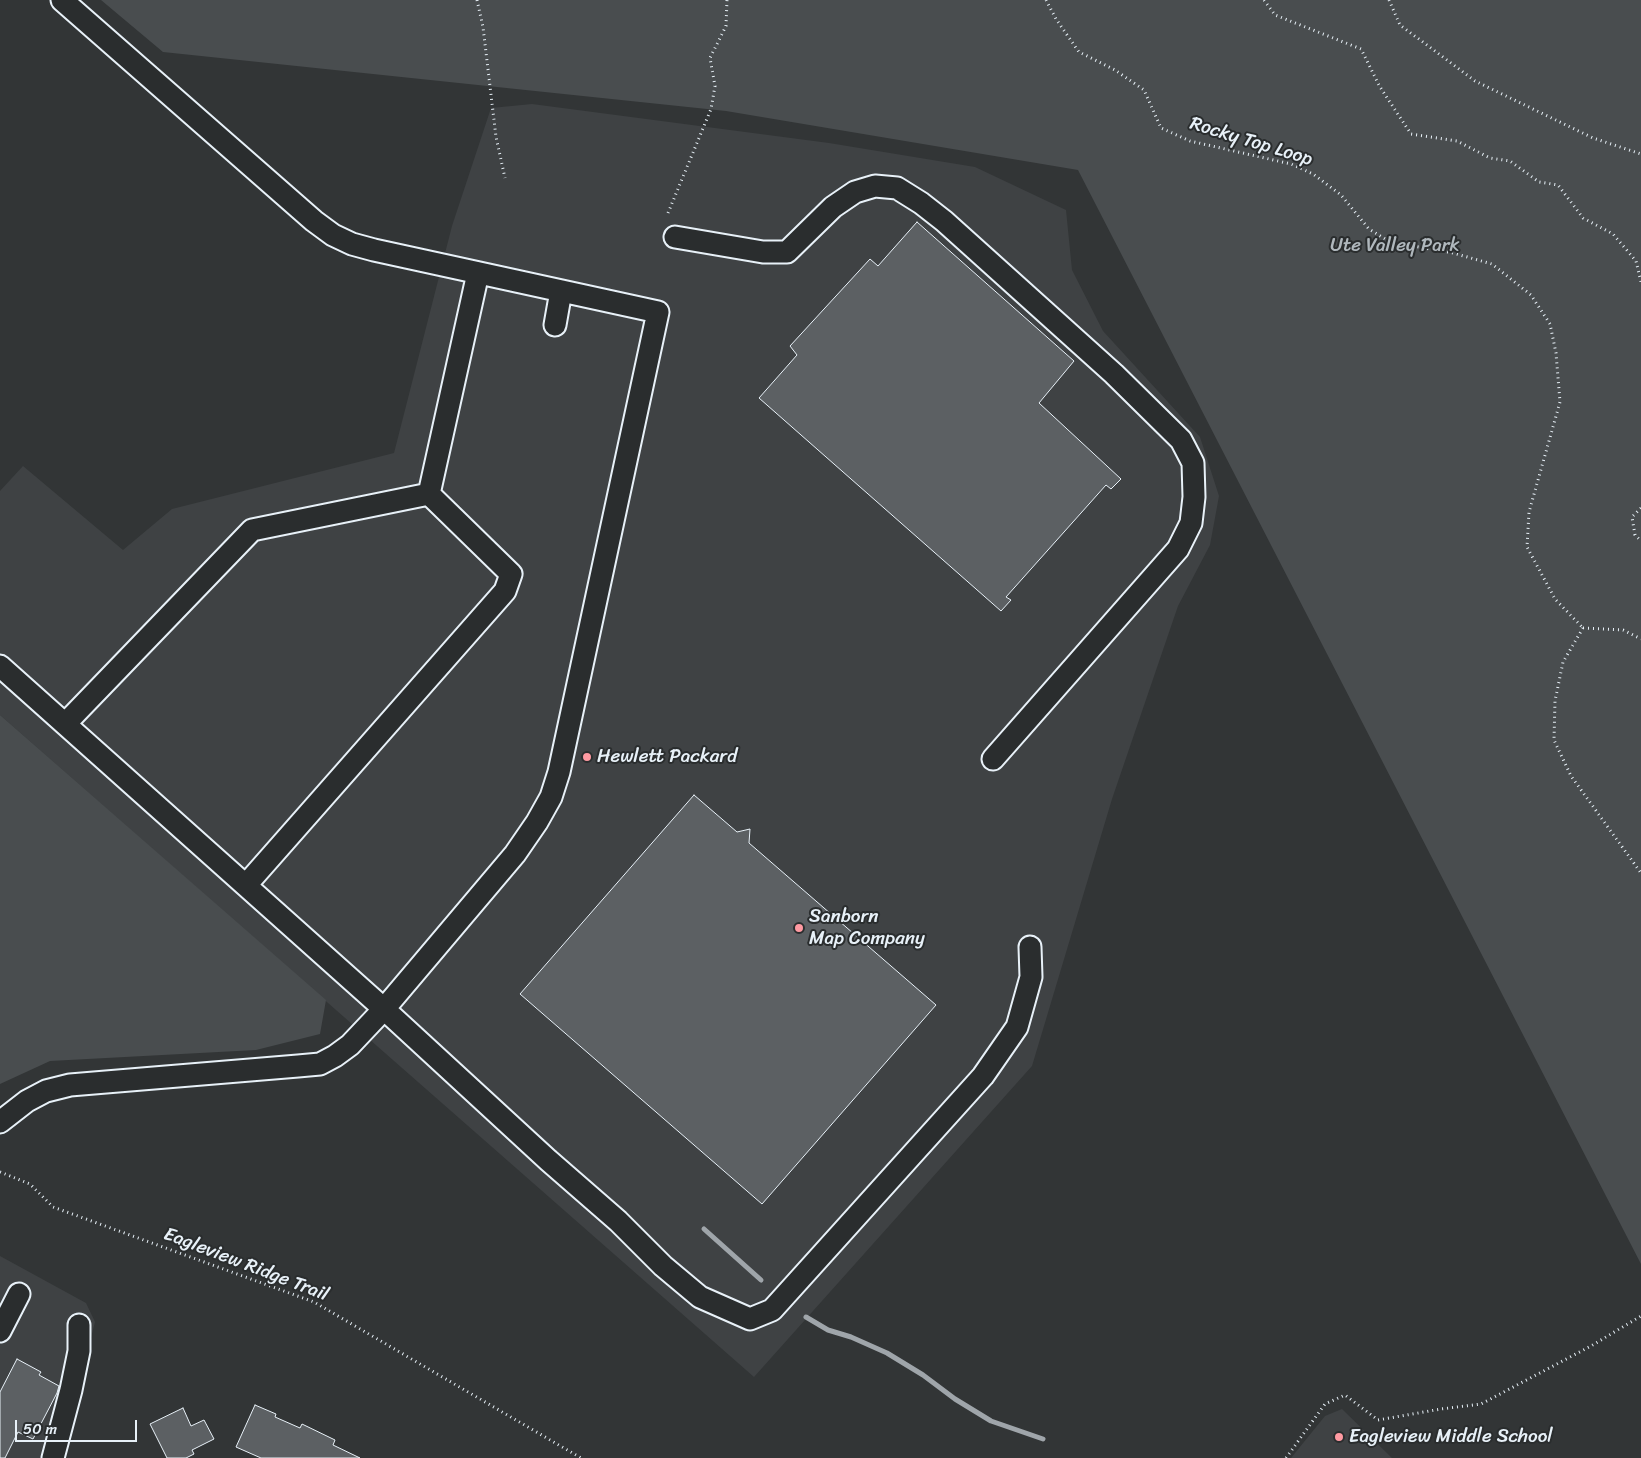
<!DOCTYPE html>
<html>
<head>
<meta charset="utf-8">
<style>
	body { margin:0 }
	#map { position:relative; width:1641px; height:1458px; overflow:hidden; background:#323536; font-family:Sriracha,sans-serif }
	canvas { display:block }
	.scale { position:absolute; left:15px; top:1420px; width:122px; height:22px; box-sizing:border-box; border:2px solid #e8f1f8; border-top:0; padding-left:6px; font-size:15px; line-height:18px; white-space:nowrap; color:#e8f1f8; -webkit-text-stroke:4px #2a2d2e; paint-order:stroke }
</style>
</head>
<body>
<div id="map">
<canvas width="1641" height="1458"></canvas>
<div class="scale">50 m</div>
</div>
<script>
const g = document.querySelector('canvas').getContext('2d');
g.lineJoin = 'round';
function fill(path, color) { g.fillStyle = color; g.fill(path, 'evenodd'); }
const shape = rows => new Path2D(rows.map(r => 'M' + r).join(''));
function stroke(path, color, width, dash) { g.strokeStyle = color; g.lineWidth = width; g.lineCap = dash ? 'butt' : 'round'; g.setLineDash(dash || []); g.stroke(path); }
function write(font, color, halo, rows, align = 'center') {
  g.font = font + ' Sriracha,sans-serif'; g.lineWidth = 4; g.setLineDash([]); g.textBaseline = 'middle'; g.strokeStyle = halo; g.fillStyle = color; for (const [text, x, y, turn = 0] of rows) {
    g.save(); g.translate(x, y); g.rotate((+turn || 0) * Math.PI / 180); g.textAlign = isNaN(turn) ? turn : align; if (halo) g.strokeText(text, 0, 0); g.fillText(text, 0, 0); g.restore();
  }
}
fill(shape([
	[532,104,829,143,975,167,1066,210,1072,270,1103,331,1200,437,1219,496,1210,545,1178,606,1112,799,1032,1066,754,1377,0,715,0,491,23,466,123,550,172,509,394,453,452,226,491,108],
	[0,1256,86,1303,95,1322,60,1458,0,1458],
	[1342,1409,1392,1458,1291,1458,1325,1416]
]), '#3f4244');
fill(shape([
	[101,0,1641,0,1641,1264,1078,170,726,111,163,52],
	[0,715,326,1000,320,1034,256,1050,50,1061,0,1084]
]), '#494d4f');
stroke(shape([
	[704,1229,761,1280],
	[806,1317,828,1330,851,1337,887,1353,923,1375,955,1399,991,1421,1043,1439]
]), '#9fa5aa', 5);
const building = shape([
	[917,222,1074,361,1039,403,1121,479,1111,489,1106,485,1006,597,1011,600,1001,611,759,398,797,355,790,346,870,259,878,266,917,222],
	[694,795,737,832,750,829,749,843,936,1005,762,1204,520,994,694,795],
	[17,1359,41,1372,39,1375,59,1386,57,1393,33,1439,18,1432,5,1458,0,1458,0,1392,17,1359],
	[255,1405,276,1414,275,1417,300,1428,302,1424,335,1440,333,1445,360,1458,261,1458,236,1447,255,1405],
	[183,1408,191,1426,204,1420,214,1439,192,1450,194,1454,186,1458,167,1458,150,1424,183,1408]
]);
fill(building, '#5c6063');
stroke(building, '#e8f1f8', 1);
const minor = shape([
	[675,237,763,252,787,252,833,207,855,192,875,186,897,188,921,203,944,221,1114,374,1181,440,1193,463,1194,497,1191,523,1178,549,993,759],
	[555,325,561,291],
	[0,666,384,1009,548,1160,618,1221,663,1266,700,1297,750,1319,772,1310,983,1076,1017,1027,1031,977,1030,947],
	[65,724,252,530,429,494,478,273],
	[246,885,505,591,511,574,429,494],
	[0,1122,27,1101,46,1091,70,1085,298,1066,320,1064,335,1056,350,1045,384,1009,515,854,537,822,551,797,559,772,658,312,374,250,352,244,333,235,314,221,62,0],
	[0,1331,19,1294],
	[53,1458,71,1390,79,1351,79,1325]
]);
stroke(minor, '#e8f1f8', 25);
stroke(shape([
	[477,0,483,27,496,137,505,178],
	[1046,0,1056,19,1079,52,1115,70,1144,90,1161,128,1190,141,1291,164,1313,174,1341,195,1369,229,1390,242,1453,253,1492,264,1531,295,1550,324,1556,353,1560,402,1529,512,1527,547,1555,599,1583,628],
	[1264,0,1275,15,1361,49,1380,87,1411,134,1457,141,1490,158,1510,161,1539,182,1558,185,1583,218,1613,234,1636,261,1641,282],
	[1389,0,1400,25,1475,81,1593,138,1641,154],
	[668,213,711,109,715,86,710,58,726,26,727,0],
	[1641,508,1632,517,1635,535,1641,541],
	[1583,628,1563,662,1555,701,1554,740,1571,776,1641,873],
	[1583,628,1623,630,1641,639],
	[0,1172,30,1184,53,1207,314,1302,581,1458],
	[1286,1458,1325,1404,1345,1395,1378,1420,1441,1409,1481,1404,1591,1346,1641,1316]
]), '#e8f1f8', 3, [1, 4]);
stroke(minor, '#2a2d2e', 21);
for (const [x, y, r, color] of [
	[587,757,5,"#ff9aa2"],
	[799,928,5,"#ff9aa2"],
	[1339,1437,5,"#ff9aa2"]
]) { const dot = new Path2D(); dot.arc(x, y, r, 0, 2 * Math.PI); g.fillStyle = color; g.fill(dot); stroke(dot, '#2a2d2e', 2); }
write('19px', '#e8f1f8', '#2a2d2e', [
	["Rocky Top Loop",1251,142,17],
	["Eagleview Ridge Trail",246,1265,21]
]);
write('19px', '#b0b8bd', '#2a2d2e', [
	["Ute Valley Park",1395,246]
]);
write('19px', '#e8f1f8', '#2a2d2e', [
	["Hewlett Packard",597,757],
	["Sanborn",809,917],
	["Map Company",809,939],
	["Eagleview Middle School",1349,1437]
], 'left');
</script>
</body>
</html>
